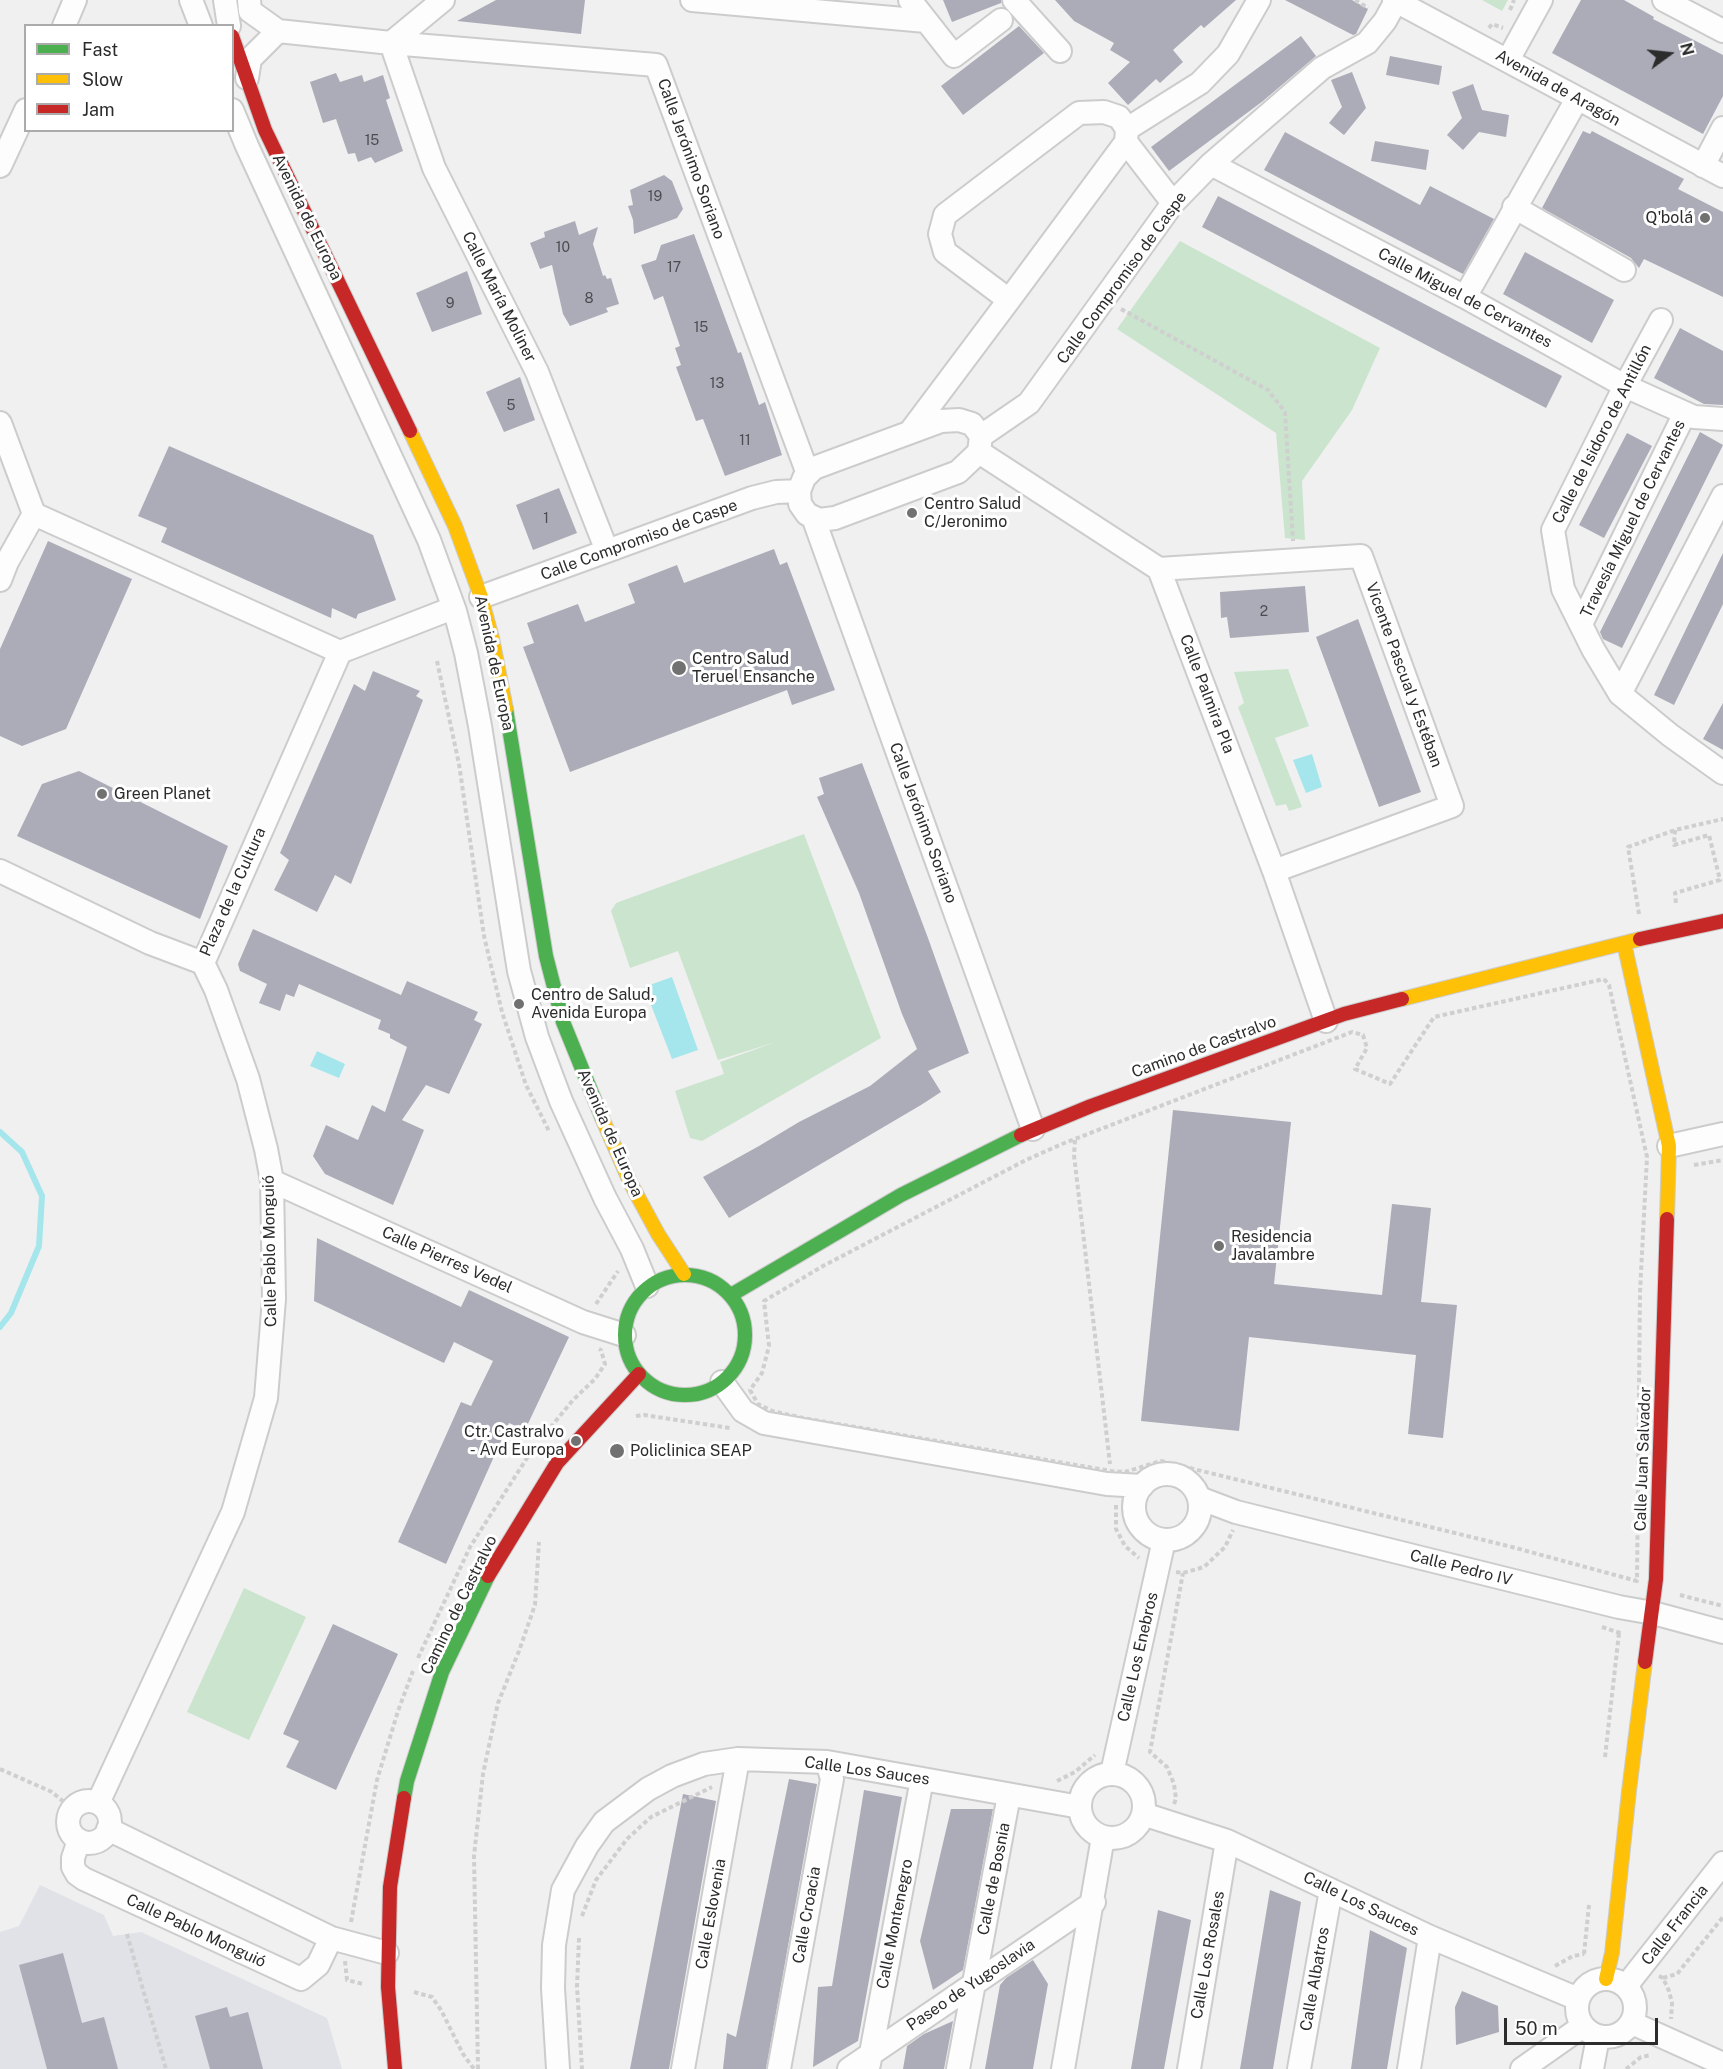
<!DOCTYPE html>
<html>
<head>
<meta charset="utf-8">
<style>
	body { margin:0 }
	#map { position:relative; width:1723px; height:2069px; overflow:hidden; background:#f0f0f0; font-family:"Public Sans",sans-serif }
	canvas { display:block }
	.legend { position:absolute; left:24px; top:24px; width:210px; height:108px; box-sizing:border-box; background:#fff; border:2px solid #ababab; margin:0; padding:8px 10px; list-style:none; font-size:18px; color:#2c2c2d }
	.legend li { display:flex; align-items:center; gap:12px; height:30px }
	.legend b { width:30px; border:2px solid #ababab }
	.north { position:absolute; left:1639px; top:24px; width:60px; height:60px; -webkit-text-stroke:4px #fff; paint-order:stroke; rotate:75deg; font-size:16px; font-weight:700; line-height:24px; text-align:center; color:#2c2c2d }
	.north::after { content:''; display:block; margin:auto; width:21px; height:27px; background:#2c2c2d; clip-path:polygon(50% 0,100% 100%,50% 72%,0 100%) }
	.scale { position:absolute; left:1504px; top:2018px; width:154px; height:27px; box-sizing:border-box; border:3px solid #2c2c2d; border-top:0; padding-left:8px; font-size:18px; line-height:21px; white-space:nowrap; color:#2c2c2d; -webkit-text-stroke:4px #fff; paint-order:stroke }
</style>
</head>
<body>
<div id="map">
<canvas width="1723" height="2069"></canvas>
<ul class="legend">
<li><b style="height:8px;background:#4caf50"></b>Fast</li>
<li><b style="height:8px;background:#ffc107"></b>Slow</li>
<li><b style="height:8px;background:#c62828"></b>Jam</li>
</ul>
<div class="north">N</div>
<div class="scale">50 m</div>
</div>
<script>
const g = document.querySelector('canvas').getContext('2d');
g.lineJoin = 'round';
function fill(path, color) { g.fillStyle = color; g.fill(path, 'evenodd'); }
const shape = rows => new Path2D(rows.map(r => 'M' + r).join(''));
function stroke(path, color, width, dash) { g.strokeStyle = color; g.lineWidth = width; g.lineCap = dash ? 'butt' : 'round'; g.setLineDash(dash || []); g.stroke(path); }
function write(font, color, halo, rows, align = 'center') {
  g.font = font + ' "Public Sans",sans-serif'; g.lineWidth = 6; g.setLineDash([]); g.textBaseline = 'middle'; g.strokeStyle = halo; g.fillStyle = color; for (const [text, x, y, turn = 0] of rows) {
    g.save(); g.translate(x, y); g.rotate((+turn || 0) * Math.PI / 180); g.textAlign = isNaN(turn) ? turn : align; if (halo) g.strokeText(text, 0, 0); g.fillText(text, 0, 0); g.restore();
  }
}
fill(shape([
	[40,1885,104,1915,113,1936,141,1932,327,2018,342,2069,0,2069,0,1932,19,1926]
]), '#e1e2e7');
fill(shape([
	[1482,0,1508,0,1502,11],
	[1180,241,1380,348,1352,410,1302,481,1305,540,1285,538,1276,433,1117,329],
	[1288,669,1309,726,1275,738,1302,807,1289,811,1286,804,1276,806,1238,707,1244,703,1234,672],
	[804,834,881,1038,702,1141,690,1138,675,1091,724,1074,720,1062,776,1042,718,1060,678,951,630,968,611,911,616,903],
	[244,1588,306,1617,249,1740,187,1712]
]), '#cbe4ce');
fill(shape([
	[1312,754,1322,787,1306,793,1293,760],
	[672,977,698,1050,672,1059,644,987],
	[317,1051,345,1064,339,1078,310,1066]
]), '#a5e6ec');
stroke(shape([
	[0,1132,22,1152,42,1196,39,1246,11,1313,0,1327]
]), '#a5e6ec', 6);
fill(shape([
	[496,0,585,0,581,34,457,21],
	[943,0,1001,0,1001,3,952,22],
	[1055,0,1236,0,1204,28,1201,25,1173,50,1183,62,1160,83,1156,79,1128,105,1108,83,1130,62,1110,50,1114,43,1074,21],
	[1285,0,1352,0,1368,9,1356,34,1353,35],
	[1581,0,1624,0,1654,17,1653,19,1723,55,1723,96,1703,134,1552,53],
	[1019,26,1044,53,963,115,941,86],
	[1301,36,1316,56,1263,101,1169,171,1151,147],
	[1390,56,1442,66,1439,85,1386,75],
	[1352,72,1366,108,1344,135,1329,123,1342,107,1331,80],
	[336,73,340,82,362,75,364,82,383,75,390,98,386,100,403,151,375,163,371,157,358,162,355,153,348,154,336,119,323,123,310,82],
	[1473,84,1482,110,1509,115,1506,137,1479,132,1463,150,1447,135,1462,118,1452,92],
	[1583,131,1590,134,1592,131,1684,179,1678,189,1723,212,1723,297,1644,259,1639,268,1631,258,1542,208],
	[1285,132,1420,205,1430,186,1494,219,1463,274,1264,170],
	[1375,141,1429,150,1426,170,1371,161],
	[664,175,672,181,683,209,677,218,634,234,633,220,628,206,633,205,630,190],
	[1218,196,1562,376,1546,408,1202,227],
	[575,221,579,235,598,227,593,244,603,276,605,275,607,279,611,278,619,304,606,308,608,312,570,326,563,314,552,265,540,269,530,243,545,237,544,232],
	[694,234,738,353,741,352,759,405,765,402,782,455,725,476,703,419,696,421,676,367,681,365,675,348,680,346,663,296,654,300,641,265,656,260,661,245],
	[1525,252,1614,300,1592,343,1503,294],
	[467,271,482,314,432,332,416,293],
	[1680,328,1723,351,1723,405,1704,404,1654,378],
	[520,377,535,420,504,432,486,392],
	[1700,432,1723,445,1622,648,1603,639,1600,632],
	[1627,433,1652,446,1604,538,1579,525],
	[169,446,373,535,396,600,358,614,356,619,332,608,331,618,161,542,167,528,138,516],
	[559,488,577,533,533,550,516,505],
	[48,541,132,579,66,729,22,746,0,736,0,649],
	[774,549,780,565,787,562,835,690,792,705,787,690,570,772,523,647,534,643,527,623,578,604,585,622,635,603,628,584,677,565,684,583],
	[1723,553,1723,604,1674,705,1654,695],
	[1305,586,1309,632,1230,638,1227,617,1221,618,1220,592],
	[1358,619,1421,792,1379,807,1316,637],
	[373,671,420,691,416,696,423,700,351,884,335,875,317,912,274,890,289,860,280,853,354,684,365,691],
	[1723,703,1723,750,1703,739],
	[862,763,928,938,969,1053,928,1071,941,1092,921,1105,729,1218,703,1177,759,1146,799,1122,870,1086,917,1049,902,1014,859,893,817,797,824,794,819,778],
	[79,771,228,846,200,919,17,836,42,784],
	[253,929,401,995,407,981,478,1012,474,1020,482,1024,449,1094,426,1085,402,1120,424,1130,393,1205,325,1174,313,1156,326,1125,358,1140,372,1105,385,1112,407,1047,390,1038,390,1034,378,1029,381,1020,299,984,294,997,286,994,280,1011,259,1003,267,984,240,971,238,964],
	[1173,1110,1291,1122,1274,1284,1382,1295,1392,1204,1431,1208,1421,1302,1457,1305,1443,1438,1408,1434,1416,1355,1249,1337,1239,1431,1141,1421],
	[317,1238,461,1307,469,1290,569,1337,525,1430,509,1423,446,1564,398,1542,461,1402,471,1406,493,1361,454,1342,444,1363,314,1301],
	[333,1624,398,1654,336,1790,286,1767,299,1741,283,1734],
	[789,1779,817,1784,766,2069,723,2069,727,2033,736,2037],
	[864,1790,902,1797,858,2041,813,2067,818,1987,832,1986],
	[683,1794,716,1801,669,2069,630,2069],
	[951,1809,993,1809,963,1970,933,1990,920,1941],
	[1270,1890,1301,1902,1273,2069,1240,2069],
	[1158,1910,1191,1920,1164,2069,1131,2069],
	[1370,1930,1407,1948,1387,2069,1351,2069],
	[63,1953,82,2023,104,2017,118,2069,47,2069,19,1965],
	[1033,1960,1048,1984,1033,2069,985,2069,1000,1985,1006,1978],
	[1462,1991,1498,2006,1499,2032,1456,2045,1455,2007],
	[227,2007,230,2017,248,2012,263,2069,210,2069,195,2016],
	[953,2021,944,2069,903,2069,907,2046,924,2034]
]), '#abacb7');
const street = shape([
	[191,0,201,26],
	[225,0,229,26],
	[249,0,250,11,278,31,391,43,656,65,808,474],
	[443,0,391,43,434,168,537,372,607,551],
	[692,0,926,21],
	[910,0,954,56,1001,20],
	[1014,0,1060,51],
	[1394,0,1723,176],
	[1664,0,1723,31],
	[64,26,75,0],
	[1508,60,1541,0],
	[247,78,250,59,278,31],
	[232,110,247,146,429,540,455,611,466,653,480,726,519,971,537,1037,561,1101,605,1198,632,1249,647,1286],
	[1127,129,1200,83,1228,54,1259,0],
	[1126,142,1173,203],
	[1211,164,1465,297,1625,386,1694,417,1723,419],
	[0,166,26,110],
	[1703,166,1723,128],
	[1514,207,1624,270],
	[1465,297,1577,99],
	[1661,320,1625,386,1553,530,1563,589,1593,649,1620,694,1670,735,1723,773],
	[959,420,972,424,981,436,979,452,958,472,835,518,819,520,807,514,800,504,799,491,804,478,814,468,941,421,959,420],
	[0,423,34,514],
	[910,432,1009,300,1126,142,1127,129,1119,117,1104,112,1079,113,945,215,940,234,945,252,1009,300],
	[981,436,1029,403,1173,203,1211,164,1322,68,1367,43,1385,21,1396,1],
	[979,452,1159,569,1274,871,1326,1021],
	[34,514,340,652],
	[813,517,1033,1129],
	[1159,569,1361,556,1452,806,1274,871],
	[0,580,7,562,34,514],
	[481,597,752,498,776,492,799,491],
	[1581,624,1685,413],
	[1620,694,1723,496],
	[0,871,150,943,203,963],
	[203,963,340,652,453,608],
	[1669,1146,1723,1134],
	[272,1181,583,1322,624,1335],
	[722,1382,743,1411,764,1423,1107,1484,1142,1486],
	'1134 1507a33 33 0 1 1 66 0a33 33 0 1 1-66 0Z',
	[1199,1498,1236,1512,1619,1607,1653,1613,1723,1632],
	[1112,1773,1164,1540],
	'1080 1806a32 32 0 1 1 64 0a32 32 0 1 1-64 0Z',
	'68 1822a21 21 0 1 1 42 0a21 21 0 1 1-42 0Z',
	[98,1803,233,1512,266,1398,274,1299,272,1181,266,1149,248,1079,216,990,203,963],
	[1143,1814,1227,1841,1430,1937,1578,1999],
	[108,1829,331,1938,387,1953],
	[79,1840,73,1858,73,1867,77,1874,84,1879,301,1979,318,1965,331,1938],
	'1577 2008a29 29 0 1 1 58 0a29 29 0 1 1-58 0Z',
	[1626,1986,1723,1863],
	[1632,2023,1723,2064],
	[869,2064,922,1779],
	[558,2069,553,1988,554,1945,563,1890,587,1846,604,1822,648,1789,672,1776,704,1764,738,1759,827,1762,1080,1807],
	[683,2069,738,1759],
	[779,2069,832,1779,827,1762],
	[849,2069,1094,1902],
	[958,2069,1009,1795],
	[1063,2069,1103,1837],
	[1189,2069,1227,1841],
	[1299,2069,1331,1890],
	[1409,2069,1430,1937],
	[1522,2069,1583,2026],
	[1592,2069,1598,2037]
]);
const fast = shape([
	[506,709,546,956,563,1022,602,1118],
	'625 1335a60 60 0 1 1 120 0a60 60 0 1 1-120 0Z',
	[731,1295,901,1195,1021,1135],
	[404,1798,407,1781,442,1672,488,1576]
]);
const slow = shape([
	[410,431,455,526,481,597,492,638,506,709],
	[1624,943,1669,1146,1667,1219],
	[1402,999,1640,939],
	[602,1118,631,1184,658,1234,684,1274],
	[1606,1979,1612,1953,1629,1791,1645,1662]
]);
const jam = shape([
	[232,36,265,130,410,431],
	[1640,939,1723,921],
	[1021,1135,1091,1106,1344,1014,1402,999],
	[488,1576,557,1463,639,1374],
	[1645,1662,1656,1579,1667,1219],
	[395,2069,388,1987,390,1887,404,1798]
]);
stroke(street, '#ccc', 26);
stroke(fast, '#ccc', 16);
stroke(slow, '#ccc', 16);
stroke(jam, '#ccc', 16);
stroke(shape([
	[1355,0,1368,8],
	[1510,10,1514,0],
	[1489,28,1492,24,1503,28],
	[1121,309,1268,390,1285,412,1293,541],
	[437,661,459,764,484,936,502,1012,526,1085,549,1131],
	[1675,830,1674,845,1709,835,1720,880,1675,893,1676,904],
	[1639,914,1628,847,1675,830,1723,819],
	[1604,979,1609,985,1647,1157,1640,1292,1637,1581,1512,1547,1161,1461,1125,1472,1111,1471,803,1418,772,1411,758,1404,750,1390,762,1373,769,1346,764,1301,823,1266,1026,1160,1062,1144,1352,1032,1363,1035,1367,1048,1355,1069,1390,1084,1434,1017,1604,979],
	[1075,1140,1074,1155,1110,1464],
	[1694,1165,1723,1160],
	[596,1304,618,1271],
	[636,1416,644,1415,730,1428],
	[541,1439,573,1400,595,1379,605,1364,601,1350,599,1349],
	[1116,1505,1116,1529,1125,1546,1139,1558],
	[1176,1572,1183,1573,1204,1567,1225,1547,1233,1530],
	[1680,1595,1723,1606],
	[1602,1627,1623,1634],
	[418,1658,470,1547,534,1447],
	[1605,1757,1619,1633],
	[0,1769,52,1792,72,1809],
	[1057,1781,1075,1772,1095,1755],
	[1174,1804,1176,1799,1174,1784,1167,1767,1150,1752,1183,1573],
	[582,1916,596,1880,627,1839,651,1817,712,1787],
	[351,1922,377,1780,398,1711,413,1671],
	[127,1934,166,2069],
	[579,1938,577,1986,582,2069],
	[1584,1954,1589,1905],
	[345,1961,347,1980,363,1984],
	[1555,1966,1573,1956,1584,1954],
	[1659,1976,1663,1978,1669,1991,1672,2003,1671,2019],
	[1663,1978,1677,1974,1723,1917],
	[414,1992,432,1997,441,2010,463,2054,474,2069],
	[478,2069,474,1856,483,1774,498,1703,519,1651,535,1605,539,1542],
	[1626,2069,1641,2057,1651,2055]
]), '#cfcfcf', 4, [4.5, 3]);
stroke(street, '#fdfdfd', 22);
stroke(fast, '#4caf50', 14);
stroke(slow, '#ffc107', 14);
stroke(jam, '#c62828', 14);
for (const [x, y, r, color] of [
	[1705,218,6,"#717171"],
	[912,513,6,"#717171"],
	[679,668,8,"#717171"],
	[102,794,6,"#717171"],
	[519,1004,6,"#717171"],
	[1219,1246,6,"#717171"],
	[576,1441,6,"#717171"],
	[617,1451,8,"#717171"]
]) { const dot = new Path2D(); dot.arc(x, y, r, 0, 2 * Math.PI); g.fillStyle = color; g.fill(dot); stroke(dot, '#fff', 2); }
write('14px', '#4c4c50', null, [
	["15",372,141],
	["19",655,197],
	["10",563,248],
	["17",674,268],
	["8",589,299],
	["9",450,304],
	["15",701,328],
	["13",717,384],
	["5",511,406],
	["11",745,441],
	["1",546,519],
	["2",1264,612]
]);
write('16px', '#2c2c2d', '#fff', [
	["Avenida de Aragón",1558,88,29],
	["Calle Jerónimo Soriano",691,159,70],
	["Avenida de Europa",307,217,64],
	["Calle Compromiso de Caspe",1122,278,-54],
	["Calle María Moliner",499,297,63],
	["Calle Miguel de Cervantes",1465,298,28],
	["Calle de Isidoro de Antillón",1602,434,-63],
	["Travesía Miguel de Cervantes",1633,519,-64],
	["Calle Compromiso de Caspe",639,540,-20],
	["Avenida de Europa",494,663,78],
	["Vicente Pascual y Estéban",1404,675,70],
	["Calle Palmira Pla",1207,694,69],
	["Calle Jerónimo Soriano",923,823,70],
	["Plaza de la Cultura",233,892,-66],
	["Camino de Castralvo",1204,1047,-20],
	["Avenida de Europa",610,1133,66],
	["Calle Pablo Monguió",270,1251,-91],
	["Calle Pierres Vedel",447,1260,24],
	["Calle Juan Salvador",1643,1459,-88],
	["Calle Pedro IV",1461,1568,14],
	["Camino de Castralvo",459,1605,-64],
	["Calle Los Enebros",1138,1657,-77],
	["Calle Los Sauces",867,1771,8],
	["Calle de Bosnia",994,1879,-79],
	["Calle Los Sauces",1361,1904,26],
	["Calle Eslovenia",711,1914,-80],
	["Calle Croacia",807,1915,-80],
	["Calle Montenegro",895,1924,-79],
	["Calle Francia",1675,1925,-52],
	["Calle Pablo Monguió",196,1931,25],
	["Calle Los Rosales",1208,1955,-80],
	["Calle Albatros",1315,1979,-80],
	["Paseo de Yugoslavia",971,1985,-34]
]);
write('16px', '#2c2c2d', '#fff', [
	["Q'bolá",1693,218,"right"],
	["Centro Salud",924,504],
	["C/Jeronimo",924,522],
	["Centro Salud",692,659],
	["Teruel Ensanche",692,677],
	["Green Planet",114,794],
	["Centro de Salud,",531,995],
	["Avenida Europa",531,1013],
	["Residencia",1231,1237],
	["Javalambre",1231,1255],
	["Ctr. Castralvo",564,1432,"right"],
	["- Avd Europa",564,1450,"right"],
	["Policlinica SEAP",630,1451]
], 'left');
</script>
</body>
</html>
